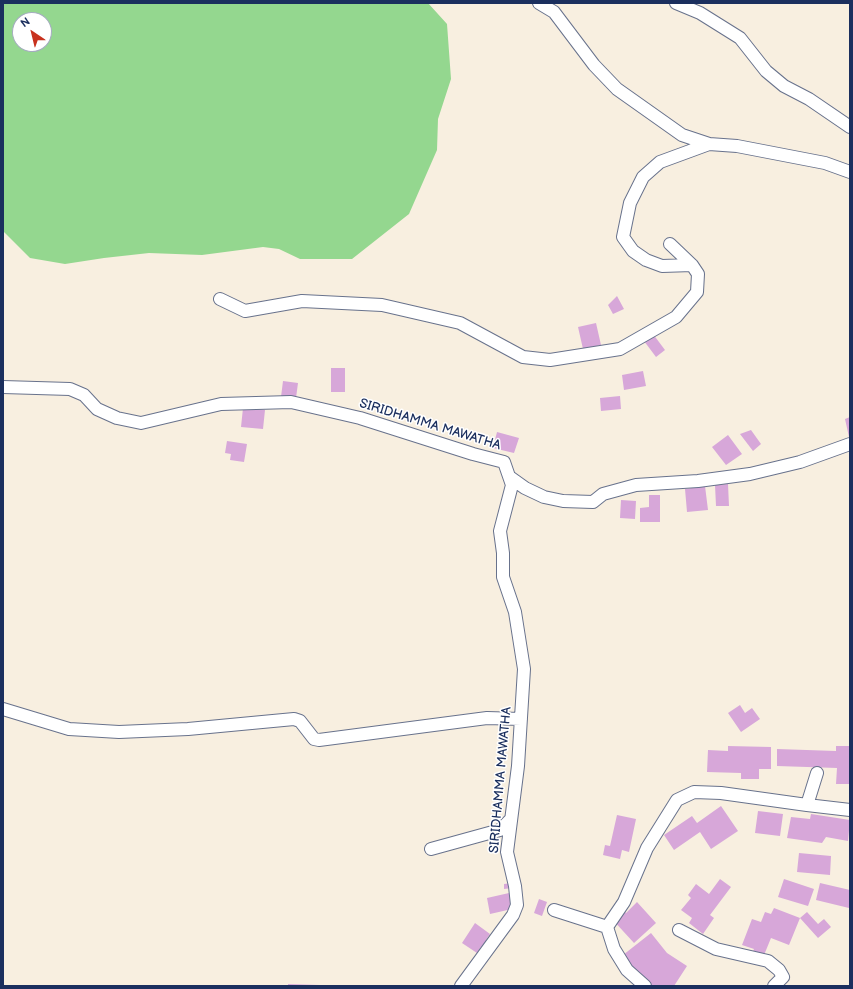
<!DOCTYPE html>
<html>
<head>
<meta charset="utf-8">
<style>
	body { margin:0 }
	#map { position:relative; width:853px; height:989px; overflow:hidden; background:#f8efe0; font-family:"Balsamiq Sans",sans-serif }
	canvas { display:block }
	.frame { position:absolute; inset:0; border:4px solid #1b2f5e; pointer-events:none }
	.north { position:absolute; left:12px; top:12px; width:40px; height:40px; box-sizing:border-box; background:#fff; border:1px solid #a4acbf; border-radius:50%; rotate:325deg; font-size:11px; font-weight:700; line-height:16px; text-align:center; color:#1b2f5e }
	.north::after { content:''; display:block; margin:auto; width:14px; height:18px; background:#c8321e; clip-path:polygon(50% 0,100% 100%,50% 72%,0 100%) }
</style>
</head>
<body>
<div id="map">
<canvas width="853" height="989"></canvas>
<div class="frame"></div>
<div class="north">N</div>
</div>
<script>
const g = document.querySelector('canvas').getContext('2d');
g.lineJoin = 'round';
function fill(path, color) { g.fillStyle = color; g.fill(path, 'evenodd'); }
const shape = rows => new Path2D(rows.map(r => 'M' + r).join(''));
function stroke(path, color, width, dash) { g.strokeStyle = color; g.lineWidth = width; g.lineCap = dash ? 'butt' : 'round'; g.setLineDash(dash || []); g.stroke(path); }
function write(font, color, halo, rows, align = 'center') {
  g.font = font + ' "Balsamiq Sans",sans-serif'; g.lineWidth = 3; g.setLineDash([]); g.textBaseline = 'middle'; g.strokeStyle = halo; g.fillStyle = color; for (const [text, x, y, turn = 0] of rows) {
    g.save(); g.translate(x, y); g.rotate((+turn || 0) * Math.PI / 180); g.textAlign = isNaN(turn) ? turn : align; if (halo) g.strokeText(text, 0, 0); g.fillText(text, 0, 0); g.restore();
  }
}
fill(shape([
	[3,3,428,3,447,24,451,79,438,119,437,150,409,214,352,259,300,259,279,249,263,247,202,255,149,253,104,258,65,264,30,258,3,231],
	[20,20,44,20,44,44,20,44]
]), '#94d78f');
fill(shape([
	[617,296,624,309,613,314,608,305],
	[596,323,601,345,583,349,578,327],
	[653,334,665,350,656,357,644,341],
	[331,368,345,368,345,392,331,392],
	[643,371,646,386,624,390,622,375],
	[283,381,298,383,296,398,281,397],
	[620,396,621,409,601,411,600,398],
	[243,408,265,410,263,429,241,427],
	[850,417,850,437,849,437,845,419],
	[751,430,761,444,753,451,740,434],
	[497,432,519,438,514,453,493,448],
	[728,435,742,454,726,465,712,447],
	[227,441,247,444,244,462,230,460,231,454,225,453],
	[728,484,729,506,716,506,715,485],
	[705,486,708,510,687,512,685,489],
	[649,495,660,495,660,522,640,522,640,508,649,507],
	[621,500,636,501,635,519,620,518],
	[740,705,745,713,752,708,760,719,741,732,728,713],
	[728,746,771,747,771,769,759,769,759,779,741,779,741,773,707,772,708,750,728,751],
	[836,746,850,746,850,784,836,784,837,768,777,766,777,749,836,751],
	[721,806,738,831,711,849,700,832,674,850,664,835,692,816,697,823],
	[758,811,783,814,780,836,755,833],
	[811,814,850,820,848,841,826,837,822,843,787,838,791,817,810,819],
	[617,815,636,819,629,852,622,850,620,859,603,855,605,845,610,846],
	[799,853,831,856,830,875,797,872],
	[720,879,731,887,710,915,714,918,703,934,689,923,692,918,681,910,691,898,688,895,696,884,709,894],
	[784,879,814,889,808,906,778,897],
	[512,883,512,888,504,889,504,884],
	[820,883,850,890,849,908,816,900],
	[509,893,512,909,490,914,487,898],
	[539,899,547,902,542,916,534,913],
	[637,902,656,923,634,943,612,919,623,910,626,913],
	[774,908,800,918,807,912,818,924,824,919,831,927,818,938,800,918,789,945,771,938,762,960,751,956,754,949,742,945,752,919,761,922,765,912,771,914],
	[475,923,490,934,486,940,491,944,486,951,481,947,477,953,462,943],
	[651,933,667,953,687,966,674,986,653,986,643,980,623,955],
	[288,984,320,985,320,986,288,986]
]), '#d7a7d9');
const minor = shape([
	[539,3,554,12,594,65,617,89,682,135,709,144,737,146,825,163,850,172],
	[676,3,700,13,740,38,766,71,784,86,809,99,850,127],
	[692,265,662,266,646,260,633,251,623,237,630,203,643,177,660,162,709,144],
	[220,299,245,311,302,301,382,305,460,323,523,357,550,360,620,349,676,317,697,292,698,274,692,265,670,244],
	[3,387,70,389,84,395,97,409,117,418,141,423,221,404,291,402,360,418,473,454,504,462,512,485,500,531,503,553,503,577,515,612,524,669,518,766,507,852,515,886,517,905,513,915,461,986],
	[511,478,525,488,544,497,563,501,593,502,603,494,636,485,698,481,750,474,800,462,850,444],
	[3,709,69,729,119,732,188,729,294,719,300,721,314,739,319,740,487,718,521,719],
	[817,773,807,805,850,810],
	[431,849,500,830,510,820],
	[554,910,607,927,624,902,647,848,677,800,694,792,721,793,807,805],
	[607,927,614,949,627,970,645,986],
	[679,930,716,949,768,961,779,970,783,977,774,986]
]);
stroke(minor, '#68728c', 14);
stroke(minor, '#fff', 12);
write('13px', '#1b2f5e', '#fff', [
	["SIRIDHAMMA MAWATHA",430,425,17],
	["SIRIDHAMMA MAWATHA",501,780,-85]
]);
</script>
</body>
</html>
